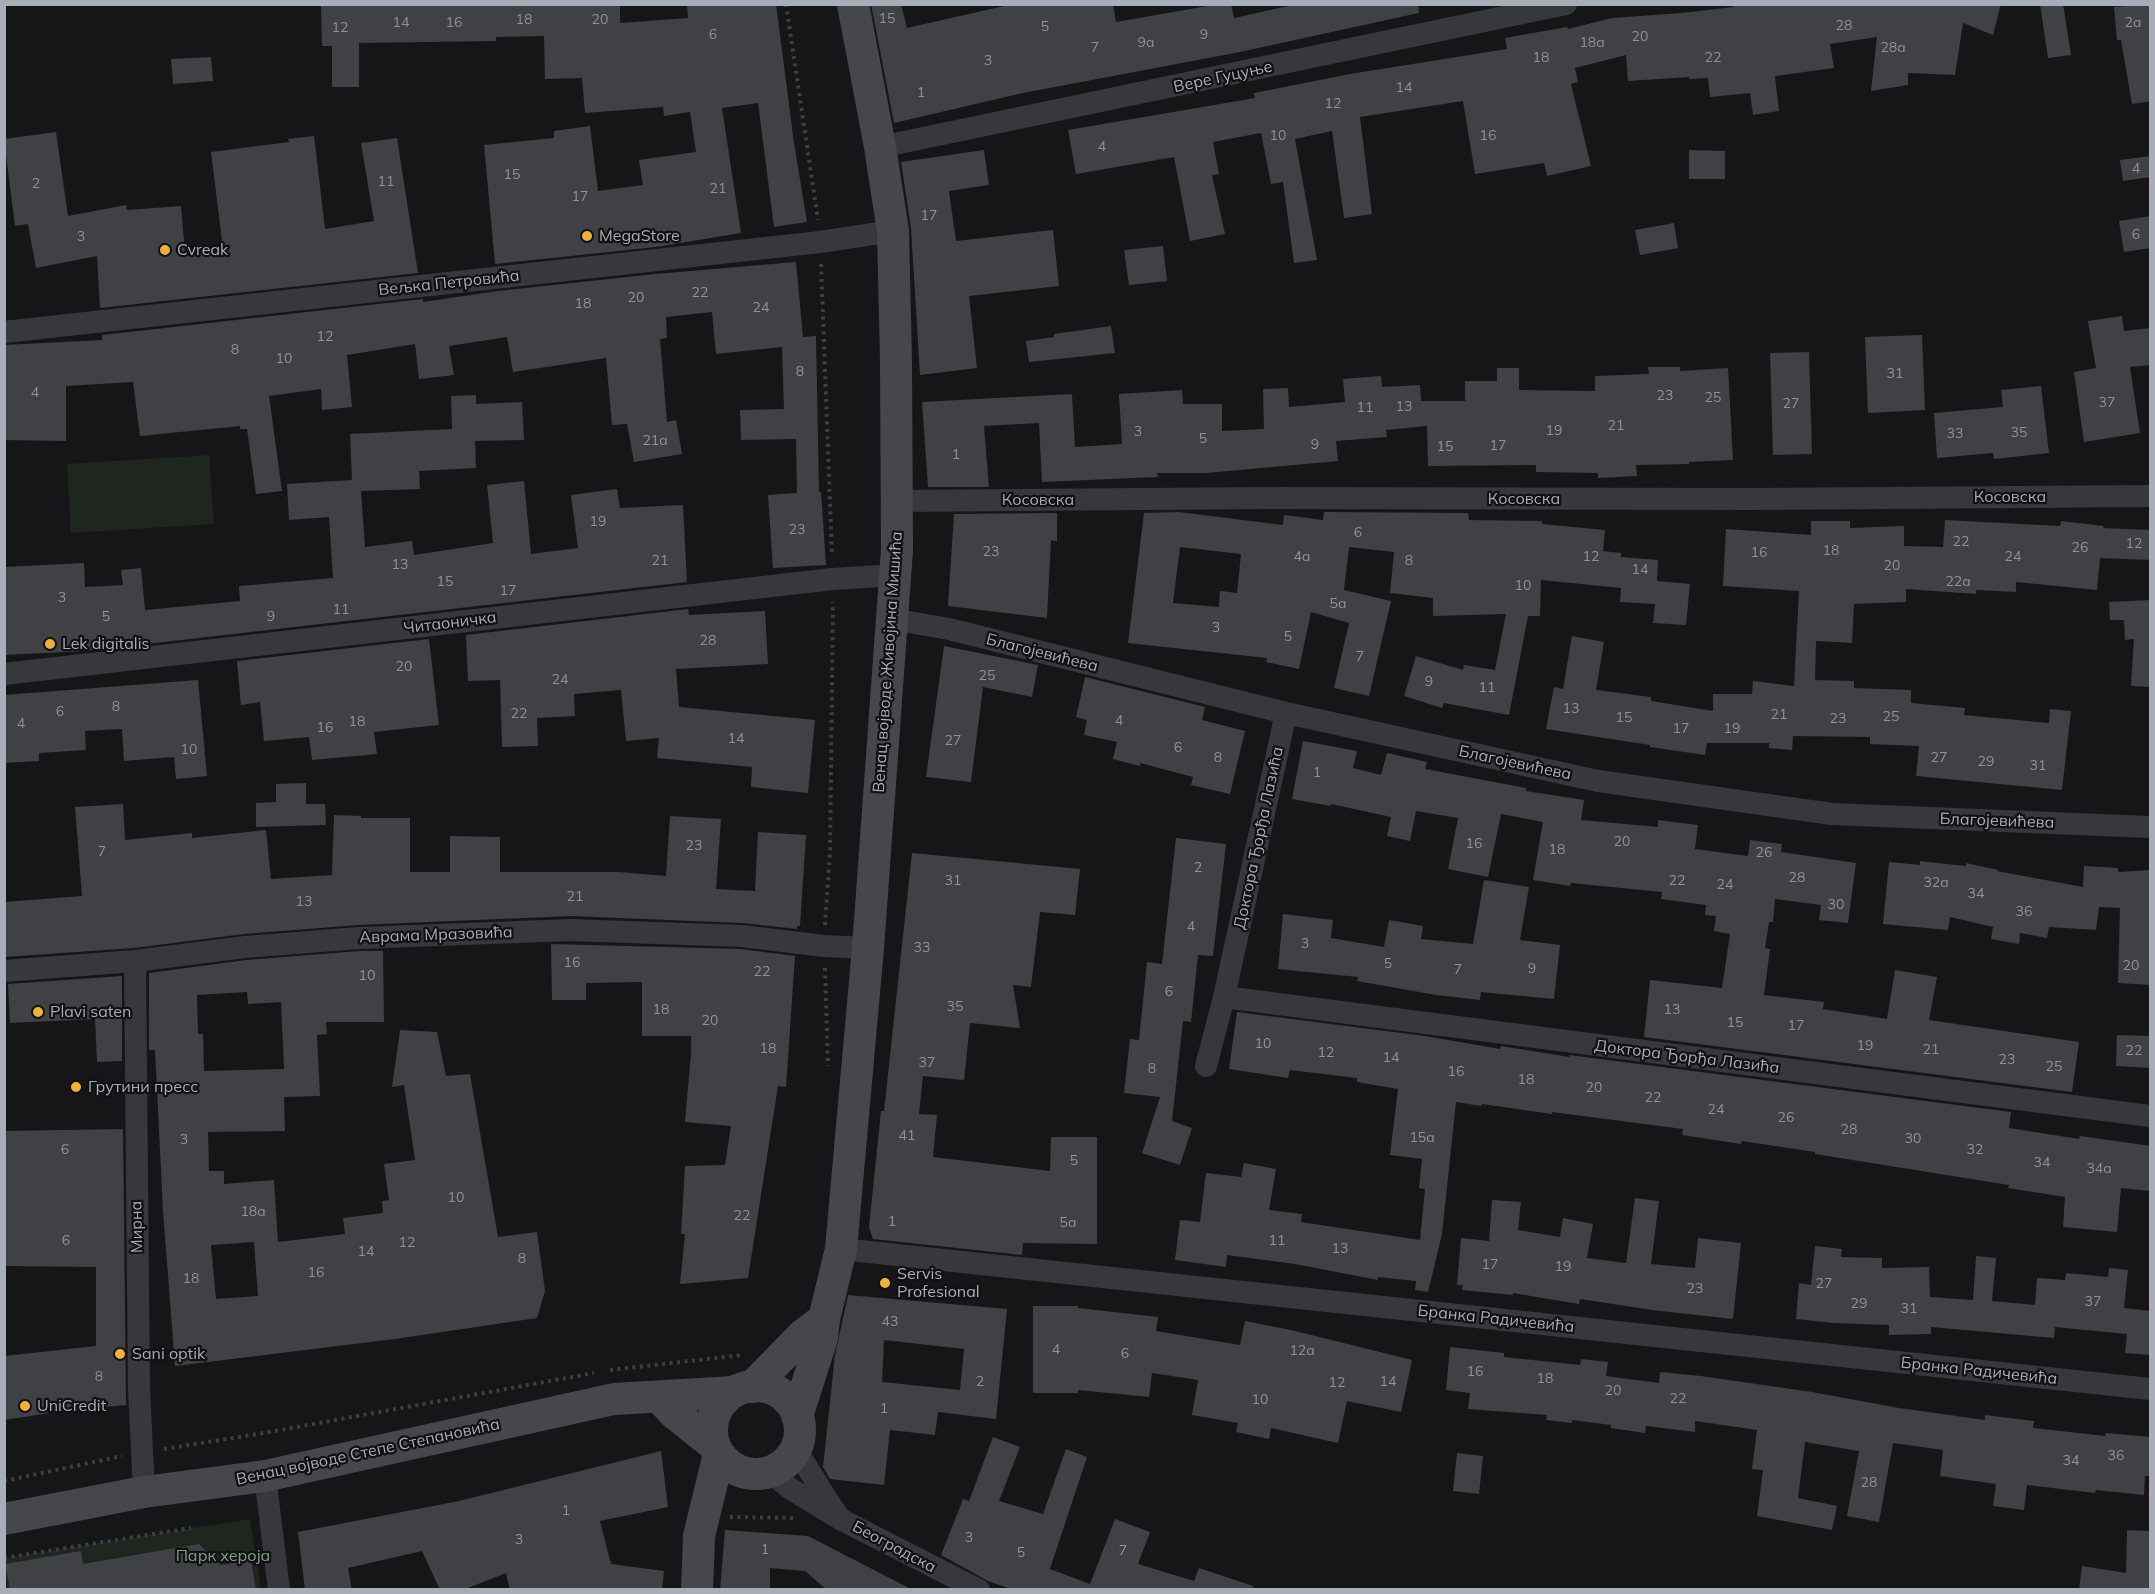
<!DOCTYPE html>
<html>
<head>
<meta charset="utf-8">
<style>
	body { margin:0 }
	#map { position:relative; width:2155px; height:1594px; overflow:hidden; background:#161618; font-family:Mulish,sans-serif }
	canvas { display:block }
	.frame { position:absolute; inset:0; border:6px solid #a8adb8; pointer-events:none }
</style>
</head>
<body>
<div id="map">
<canvas width="2155" height="1594"></canvas>
<div class="frame"></div>
</div>
<script>
const c = document.querySelector('canvas').getContext('2d');
c.lineJoin = 'round';
function paint(path, color) {
  c.fillStyle = color;
  c.fill(path, 'evenodd');
}
function stroke(path, color, width, dash) {
  c.strokeStyle = color;
  c.lineWidth = width;
  c.lineCap = dash ? 'butt' : 'round';
  c.setLineDash(dash || []);
  c.stroke(path);
}
function write(font, color, halo, rows, align = 'center') {
  c.font = font + ' Mulish,sans-serif';
  c.lineWidth = 4.5;
  c.setLineDash([]);
  c.textBaseline = 'middle';
  c.strokeStyle = halo;
  c.fillStyle = color;
  for (const [text, x, y, turn = 0] of rows) {
    c.save();
    c.translate(x, y);
    c.rotate((+turn || 0) * Math.PI / 180);
    c.textAlign = isNaN(turn) ? turn : align;
    if (halo) c.strokeText(text, 0, 0);
    c.fillText(text, 0, 0);
    c.restore();
  }
}
const green = new Path2D(`
	M209,455L214,524L71,533L67,464Z
	M250,1519L261,1589L5,1590V1558Z`);
const building = new Path2D(`
	M321,4H620V23L688,18L687,4H776L794,143L807,222L774,227L758,103L722,108L741,233L656,247L495,264L484,145L554,138V131L590,126L598,191L643,185L639,160L696,152L690,112L664,116L663,107L585,113L582,78L545,79L544,36L496,37V41L359,43V87H332V46H322Z
	M871,4H901L907,28L1013,4H1113L1116,22L1219,4H1231L1234,18L1297,4H1418L1419,13L1240,52L1023,93L894,123Z
	M1733,4H2001L1993,35L1963,23L1955,75L1908,73V85L1871,91L1877,37L1830,44L1834,68L1775,76L1779,111L1753,115L1750,93L1710,97L1708,78L1689,79V77L1628,81L1626,55L1575,68L1578,82L1571,84L1591,166L1547,176L1544,163L1475,174L1463,101L1360,117L1372,214L1344,218L1332,131L1295,139L1317,260L1294,263L1283,182L1271,184L1261,133L1213,142L1219,174L1212,175L1225,234L1190,241L1174,157L1076,174L1068,130L1255,98L1254,93L1350,74L1507,49L1505,38L1567,27L1568,29L1612,18L1682,13L1733,7Z
	M2040,4H2063L2071,55L2048,58Z
	M2151,4V101L2132,104L2121,40H2117L2114,7Z
	M211,57L213,81L173,84L171,59Z
	M56,132L68,216L126,205L127,210L181,206L185,254L223,249L211,152L289,142L288,139L314,136L325,229L374,221L361,143L397,138L418,273L100,308L97,256L36,268L28,224L15,226L4,139Z
	M984,150L989,185L949,191L956,241L1053,230L1059,286L969,296L977,368L920,375L911,228L901,162Z
	M1689,150L1725,151V179H1689Z
	M2151,156V177L2123,181L2120,160Z
	M2151,216V248L2124,252L2119,221Z
	M1674,223L1678,248L1640,255L1635,230Z
	M1163,246L1167,281L1129,285L1124,250Z
	M796,262L803,337L816,336L819,492H821L826,565L773,568L768,495L797,493L796,439L741,440L740,410L784,409L782,347L716,354L712,312L666,317L667,338L660,339L667,422L676,420L682,454L634,462L627,424L612,425L606,358L513,372L507,337L449,346L454,375L419,379L415,344L347,355L352,407L322,410L321,389L269,396L282,491L256,494L247,429H240V426L140,436L133,382L66,386V441L4,440V345L102,340V335L423,299V302L498,291L655,274Z
	M2122,316L2124,331L2151,328V365L2130,367L2140,433L2084,442L2074,372L2096,368L2088,321Z
	M1111,326L1115,353L1029,362L1026,341L1054,337V334Z
	M1922,335L1925,410L1868,413L1865,337Z
	M1809,352L1812,454L1773,455L1770,353Z
	M1648,367H1680V371L1728,368L1733,460L1689,462V464L1636,465L1637,476L1598,478V473L1536,472V465L1428,466L1427,426L1386,430L1387,437L1336,441L1338,461L1206,473H1157L1158,477L1042,482L1039,423L984,426L989,487H928L922,402L1072,394L1075,447L1122,444L1119,394L1182,390L1183,404H1222V431L1264,429L1263,389L1288,388L1289,407L1345,402L1343,379L1381,376L1382,387L1420,385L1421,401H1465V381H1497V368H1519V390L1595,391V376L1649,374Z
	M2041,386L2049,453L1994,459L1993,453L1937,458L1934,413L2003,407L2001,390Z
	M476,395V404L522,402L524,440L475,441L476,468L419,471L420,489L361,491L365,547L412,541L414,555L493,543L487,485L524,481L531,554L578,548L571,495L617,489L620,508L683,505L687,582L85,651L4,655V567L84,563L85,587L123,585L121,570L141,568L145,610L240,601L239,586L333,578L329,517L289,520L287,484L352,480L350,434L452,429L451,396Z
	M1179,512L1283,525L1284,515L1323,520L1324,512L1468,513L1469,520L1542,521V524L1605,530L1603,551L1621,553V557L1658,560L1657,581L1690,584L1686,625L1653,623L1655,604L1620,602L1621,588L1541,580L1540,616H1528L1509,715L1444,703L1442,708L1404,696L1416,656L1463,670L1464,665L1495,670L1506,614L1433,616V598L1390,593L1394,552L1349,547L1344,590L1391,601L1369,696L1334,688L1349,623L1311,612L1299,669L1266,662L1267,658L1128,643L1144,513ZM1180,547L1241,554L1237,593L1220,591L1219,607L1173,603Z
	M1057,513V541L1051,540L1047,618L948,606L954,514Z
	M1945,520L2060,526L2061,521L2104,526L2103,528L2151,530V560L2100,558L2097,590L2016,582V592L1976,590V594L1906,589V602L1854,604L1852,643L1816,641L1815,680L1854,681V688L1911,690V703L1965,708L1964,715L2049,723L2050,709L2071,711L2062,790L1916,776L1919,746L1870,744V737L1793,736L1792,750L1769,748V743H1707L1705,755L1650,747V745L1546,729L1554,687L1563,689L1572,636L1604,642L1596,690L1651,697V701L1713,711V694H1752L1753,681L1794,686L1799,591L1723,586L1726,529L1811,535V521H1850V528L1904,526V546L1943,547Z
	M2151,600V687L2131,686L2134,639L2125,640L2124,620H2110L2109,602Z
	M688,609L689,615L765,611L768,664L676,669L679,707L815,720L808,793L751,787L752,767L657,758L659,738L626,741L621,690L574,694L575,716L537,718L538,746L502,747L500,680L468,681L466,635Z
	M429,639L439,725L374,732L377,754L312,760L309,737L264,741L260,702L241,705L237,661Z
	M944,646L1038,665L1032,697L983,687L971,782L926,777Z
	M1085,677L1205,707L1202,720L1245,731L1230,794L1191,785L1193,777L1140,763V766L1113,759L1117,742L1084,735L1087,720L1076,717Z
	M198,680L207,776L176,779L174,757L124,761L122,729L85,731L86,750L39,753V761L4,763V695Z
	M1303,741L1357,751L1353,768L1381,775L1387,753L1427,762L1425,769L1526,788V791L1584,800L1581,820L1658,827V820L1698,825L1695,849L1748,856L1750,840L1782,844L1781,852L1856,863L1848,923L1819,920L1821,905L1775,899L1773,922H1769L1765,948L1770,949L1764,995L1824,1002L1823,1009L1887,1019L1895,970L1937,977L1929,1020L2079,1042L2072,1092L1644,1037L1650,980L1722,988L1730,934L1714,931L1716,916L1705,915L1706,905L1661,899L1662,892L1571,883L1570,886L1533,880L1543,822L1501,814L1488,877L1448,869L1458,818L1416,811L1410,841L1387,836L1391,817L1331,804V806L1292,799Z
	M306,783V804H325L326,825L256,827V803L276,802V784Z
	M123,804L125,840L192,833V838L266,830L271,879L332,875L334,815L361,816V818H410V872H450V836L500,837V872H619L666,876L670,816L721,819L716,889L755,891L758,832L806,835L800,926H797V929L743,923L570,916L358,925L244,934L134,948L4,957V902L82,896L75,807Z
	M1176,838L1226,844L1213,956L1198,955L1191,1022L1183,1021L1172,1121L1192,1128L1180,1165L1142,1153L1160,1097L1124,1093L1130,1039L1139,1040L1147,962L1162,964Z
	M912,853L1080,869L1075,915L1040,912L1031,987L1013,985L1020,1028L970,1023L964,1080L923,1076L919,1114L937,1115L933,1157L1050,1171L1051,1137H1097V1244L1023,1243L1022,1255L873,1239L869,1227L881,1111H884Z
	M1920,861L1966,866V863L1998,870L1997,871L2083,887L2084,866L2118,868V872L2151,870V985L2118,983L2120,908L2099,907L2096,930L2049,927L2047,938L2020,933L2019,944L1991,939L1993,927L1950,917L1948,930L1883,924L1889,862L1920,865Z
	M1484,880L1529,887L1520,940L1560,945L1554,999L1481,992L1480,1000L1436,995L1357,981L1358,977L1278,969L1283,914L1333,920L1331,938L1384,947L1389,920L1423,926L1421,939L1473,944Z
	M551,944L741,949L795,956L786,1087L778,1086L748,1278L680,1284L685,1234H681L685,1166L725,1165L731,1126L685,1122L691,1053V1036H642V982L586,983V1000H552Z
	M360,951H383L384,1022H326L327,1034L317,1035L320,1096L284,1097L285,1131L208,1132L209,1171H224V1184L274,1180L278,1242L345,1234L343,1218L383,1213L382,1201L389,1200L384,1164L415,1160L404,1085L392,1087L400,1030L437,1032L446,1076L470,1074L498,1237L537,1232L545,1291L537,1318L395,1339L175,1366L163,1211L155,1050H149V973L246,960ZM247,992L248,1004L281,1002L284,1069L204,1071L203,1034H198L197,995ZM254,1242L258,1296L216,1299L211,1245Z
	M122,976V1061L97,1062L95,1019L10,1023L8,984Z
	M1237,1012L1425,1036L1500,1049L1501,1046L1569,1057V1055L2011,1112L2009,1128L2079,1139L2080,1136L2151,1146V1191L2121,1188L2117,1232L2063,1227L2065,1197L2008,1188L2009,1185L1815,1154V1152L1742,1141L1741,1144L1682,1135L1683,1129L1552,1112V1114L1482,1104L1481,1106L1456,1102L1442,1234L1428,1292L1415,1290L1416,1281L1378,1277V1280L1295,1264L1227,1255L1226,1267L1175,1260L1180,1220L1200,1222L1206,1173L1241,1177L1244,1163L1276,1169L1269,1210L1302,1214L1301,1222L1420,1240L1425,1189L1419,1188L1422,1159L1390,1155L1398,1089L1357,1082V1078L1290,1070L1288,1078L1229,1069Z
	M2117,1035L2151,1036V1068L2116,1066Z
	M123,1129L126,1405L70,1410L4,1420V1356L96,1346V1267L5,1266L4,1131Z
	M1635,1198L1659,1201L1651,1264L1695,1268L1698,1238L1741,1243L1733,1319L1652,1310L1580,1299L1579,1304L1513,1293V1295L1462,1290L1463,1285H1457L1461,1238L1489,1241L1492,1200L1521,1202L1518,1230L1560,1237L1563,1218L1593,1224L1587,1258L1626,1263Z
	M1815,1246L1842,1249L1841,1257L1882,1258V1268L1929,1267L1930,1297L1973,1300L1976,1256L1996,1258L1992,1301L2035,1305L2037,1278L2065,1280L2066,1273L2108,1277L2109,1268L2128,1270L2124,1308L2151,1311V1355L2125,1353L2127,1334L2055,1327L2054,1338L1931,1327V1334L1889,1335V1325L1834,1323L1796,1319L1799,1283L1811,1285Z
	M848,1295L1007,1309L996,1419L938,1412L935,1435L890,1430L884,1485L830,1479L823,1467L835,1355ZM884,1340L964,1349L960,1390L882,1382Z
	M1033,1306H1078V1308L1158,1317L1156,1331L1240,1345L1245,1321L1291,1330L1412,1360L1401,1412L1347,1401L1338,1443L1271,1428L1269,1439L1236,1432L1238,1423L1192,1415L1198,1380L1152,1373L1149,1397L1078,1390V1393H1033Z
	M1450,1347L1504,1353V1357L1580,1365L1581,1359L1608,1362L1606,1376L1659,1383L1660,1372L1701,1376L1812,1392L1899,1408L1985,1420V1415L2034,1421L2033,1428L2105,1436L2106,1433L2151,1437V1476H2145L2144,1495L2096,1490L2095,1493L2027,1485L2024,1510L1993,1506L1996,1484L1940,1476L1943,1450L1893,1443L1879,1522L1847,1516L1859,1451L1805,1442L1798,1498L1837,1506L1832,1530L1757,1516L1763,1470L1752,1469L1757,1430L1695,1421V1432L1646,1426L1645,1433L1611,1428V1425L1572,1420V1423L1546,1420L1547,1415L1468,1409L1470,1393L1446,1390Z
	M993,1437L1020,1447L999,1501L1043,1514L1066,1449L1087,1457L1050,1569L1090,1584L1115,1519L1150,1532L1138,1564L1194,1581L1199,1568L1253,1586L1252,1590H1014L988,1581L941,1555L963,1499L969,1501Z
	M661,1451L668,1507L600,1521L611,1564L664,1571L662,1590H510L506,1573L463,1590H440L422,1551L348,1568L352,1590H305L298,1532L459,1501Z
	M1457,1453L1483,1456L1479,1494L1453,1491Z
	M725,1530L808,1536L913,1590H827L805,1571L770,1568V1590H720Z
	M2127,1530L2151,1531V1590H2079L2082,1566L2126,1573Z
	M199,1544L221,1565L251,1560L256,1590H10L5,1564L81,1551L83,1564Z`);
const path = new Path2D(`
	M786,4L818,220
	M821,264L832,556
	M825,925L830,853L833,602
	M825,968L828,1066
	M610,1370L743,1355
	M164,1449L264,1433L594,1373
	M4,1481L122,1456
	M730,1517L795,1518
	M4,1558L191,1528`);
const street = new Path2D(`
	M880,147L1566,4
	M4,332L820,242L893,231
	M897,501L1267,498L1751,499L2150,496
	M892,619L949,629L1286,713L1598,781L1832,814L2150,827
	M4,674L833,579L895,575
	M1286,713L1224,997L2150,1116
	M135,961L139,1388L144,1492
	M4,971L135,961L245,947L359,938L570,930L742,936L824,946L868,948
	M1206,1066L1224,997
	M841,1249L2150,1389
	M795,1450C811,1470 821,1493 837,1514
	M769,1472L791,1489L842,1520L979,1590
	M265,1476L279,1590`);
const secondary = new Path2D(`
	M712 1430a44 44 0 1 1 88 0a44 44 0 1 1-88 0Z
	M752,1387L803,1335L824,1319
	M659,1397L674,1413L714,1445
	M797,1416L822,1338L824,1319L841,1249L868,948L897,550L896,361L893,231L880,147L853,4
	M4,1519L144,1492L265,1476L614,1399L734,1392
	M697,1590L699,1536L719,1454`);
const markers = [
	[587,236,6,"#f2b134"],
	[165,250,6,"#f2b134"],
	[50,644,6,"#f2b134"],
	[38,1012,6,"#f2b134"],
	[76,1087,6,"#f2b134"],
	[885,1283,6,"#f2b134"],
	[120,1354,6,"#f2b134"],
	[25,1406,6,"#f2b134"]
];
const numberNames = [
	["15",887,19],
	["18",524,20],
	["20",600,20],
	["14",401,23],
	["16",454,23],
	["2a",2133,23],
	["28",1844,26],
	["5",1045,27],
	["12",340,28],
	["6",713,35],
	["9",1204,35],
	["20",1640,37],
	["9a",1146,43],
	["18a",1592,43],
	["7",1095,48],
	["28a",1893,48],
	["18",1541,58],
	["22",1713,58],
	["3",988,61],
	["14",1404,88],
	["1",921,93],
	["12",1333,104],
	["10",1278,136],
	["16",1488,136],
	["4",1102,147],
	["4",2136,169],
	["15",512,175],
	["11",386,182],
	["2",36,184],
	["21",718,189],
	["17",580,197],
	["17",929,216],
	["6",2136,235],
	["3",81,237],
	["22",700,293],
	["20",636,298],
	["18",583,304],
	["24",761,308],
	["12",325,337],
	["8",235,350],
	["10",284,359],
	["8",800,372],
	["31",1895,374],
	["4",35,393],
	["23",1665,396],
	["25",1713,398],
	["37",2107,403],
	["27",1791,404],
	["13",1404,407],
	["11",1365,408],
	["21",1616,426],
	["19",1554,431],
	["3",1138,432],
	["35",2019,433],
	["33",1955,434],
	["5",1203,439],
	["21a",655,441],
	["9",1315,445],
	["17",1498,446],
	["15",1445,447],
	["1",956,455],
	["19",598,522],
	["23",797,530],
	["6",1358,533],
	["22",1961,542],
	["12",2134,544],
	["26",2080,548],
	["18",1831,551],
	["23",991,552],
	["16",1759,553],
	["4a",1302,557],
	["12",1591,557],
	["24",2013,557],
	["21",660,561],
	["8",1409,561],
	["13",400,565],
	["20",1892,566],
	["14",1640,570],
	["15",445,582],
	["22a",1958,582],
	["10",1523,586],
	["17",508,591],
	["3",62,598],
	["5a",1338,604],
	["11",341,610],
	["5",106,617],
	["9",271,617],
	["3",1216,628],
	["5",1288,637],
	["28",708,641],
	["7",1360,657],
	["20",404,667],
	["25",987,676],
	["24",560,680],
	["9",1429,682],
	["11",1487,688],
	["8",116,707],
	["13",1571,709],
	["6",60,712],
	["22",519,714],
	["21",1779,715],
	["25",1891,717],
	["15",1624,718],
	["23",1838,719],
	["4",1119,721],
	["18",357,722],
	["4",21,724],
	["16",325,728],
	["17",1681,729],
	["19",1732,729],
	["14",736,739],
	["27",953,741],
	["6",1178,748],
	["10",189,750],
	["8",1218,758],
	["27",1939,758],
	["29",1986,762],
	["31",2038,766],
	["1",1317,773],
	["20",1622,842],
	["16",1474,844],
	["23",694,846],
	["18",1557,850],
	["7",102,852],
	["26",1764,853],
	["2",1198,868],
	["28",1797,878],
	["31",953,881],
	["22",1677,881],
	["32a",1936,883],
	["24",1725,885],
	["34",1976,894],
	["21",575,897],
	["13",304,902],
	["30",1836,905],
	["36",2024,912],
	["4",1191,927],
	["3",1305,944],
	["33",922,948],
	["16",572,963],
	["5",1388,964],
	["20",2131,966],
	["9",1532,969],
	["7",1458,970],
	["22",762,972],
	["10",367,976],
	["6",1169,992],
	["35",955,1007],
	["18",661,1010],
	["13",1672,1010],
	["20",710,1021],
	["15",1735,1023],
	["17",1796,1026],
	["10",1263,1044],
	["19",1865,1046],
	["18",768,1049],
	["21",1931,1050],
	["22",2134,1051],
	["12",1326,1053],
	["14",1391,1058],
	["23",2007,1060],
	["37",927,1063],
	["25",2054,1067],
	["8",1152,1069],
	["16",1456,1072],
	["18",1526,1080],
	["20",1594,1088],
	["22",1653,1098],
	["24",1716,1110],
	["26",1786,1118],
	["28",1849,1130],
	["41",907,1136],
	["15a",1422,1138],
	["30",1913,1139],
	["3",184,1140],
	["6",65,1150],
	["32",1975,1150],
	["5",1074,1161],
	["34",2042,1163],
	["34a",2099,1169],
	["10",456,1198],
	["18a",253,1212],
	["22",742,1216],
	["1",892,1222],
	["5a",1068,1223],
	["6",66,1241],
	["11",1277,1241],
	["12",407,1243],
	["13",1340,1249],
	["14",366,1252],
	["8",522,1259],
	["17",1490,1265],
	["19",1563,1267],
	["16",316,1273],
	["18",191,1279],
	["27",1824,1284],
	["23",1695,1289],
	["37",2093,1302],
	["29",1859,1304],
	["31",1909,1309],
	["43",890,1322],
	["4",1056,1350],
	["12a",1302,1351],
	["6",1125,1354],
	["16",1475,1372],
	["8",99,1377],
	["18",1545,1379],
	["2",980,1382],
	["14",1388,1382],
	["12",1337,1383],
	["20",1613,1391],
	["22",1678,1399],
	["10",1260,1400],
	["1",884,1409],
	["36",2116,1456],
	["34",2071,1461],
	["28",1869,1483],
	["1",566,1511],
	["3",969,1538],
	["3",519,1540],
	["1",765,1550],
	["7",1123,1551],
	["5",1021,1553]
];
const streetNames = [
	["Вере Гуцуње",1223,77,-12],
	["Вељка Петровића",449,283,-6],
	["Косовска",2010,497],
	["Косовска",1524,499],
	["Косовска",1038,500],
	["Читаоничка",450,623,-7],
	["Благојевићева",1042,653,14],
	["Венац војводе Живојина Мишића",888,662,-86],
	["Благојевићева",1515,763,12],
	["Благојевићева",1997,821,2],
	["Доктора Ђорђа Лазића",1259,838,-78],
	["Аврама Мразовића",436,935,-2],
	["Доктора Ђорђа Лазића",1687,1057,7],
	["Мирна",137,1227,-91],
	["Бранка Радичевића",1496,1319,6],
	["Бранка Радичевића",1979,1371,6],
	["Венац војводе Степе Степановића",368,1452,-12],
	["Београдска",894,1547,28]
];
const poiNames = [
	["MegaStore",599,236],
	["Cvreak",177,250],
	["Lek digitalis",62,644],
	["Plavi saten",50,1012],
	["Грутини пресс",88,1087],
	["Servis",897,1274],
	["Profesional",897,1292],
	["Sani optik",132,1354],
	["UniCredit",37,1406]
];
const parkNames = [
	["Парк хероја",223,1556]
];
paint(green, '#1e261f');
paint(building, '#404145');
stroke(path, '#3d3f44', 4, [3, 4.5]);
stroke(street, '#37383d', 22);
stroke(secondary, '#45474d', 32);
for (const [x, y, r, color] of markers) {
  const dot = new Path2D();
  dot.arc(x, y, r, 0, 2 * Math.PI);
  c.fillStyle = color;
  c.fill(dot);
  stroke(dot, '#111113', 2);
}
write('14px', '#8e929b', null, numberNames);
write('16px', '#a8adb8', '#111113', streetNames);
write('16px', '#a8adb8', '#111113', poiNames, 'left');
write('16px', '#7fa381', '#111113', parkNames);
</script>
</body>
</html>
